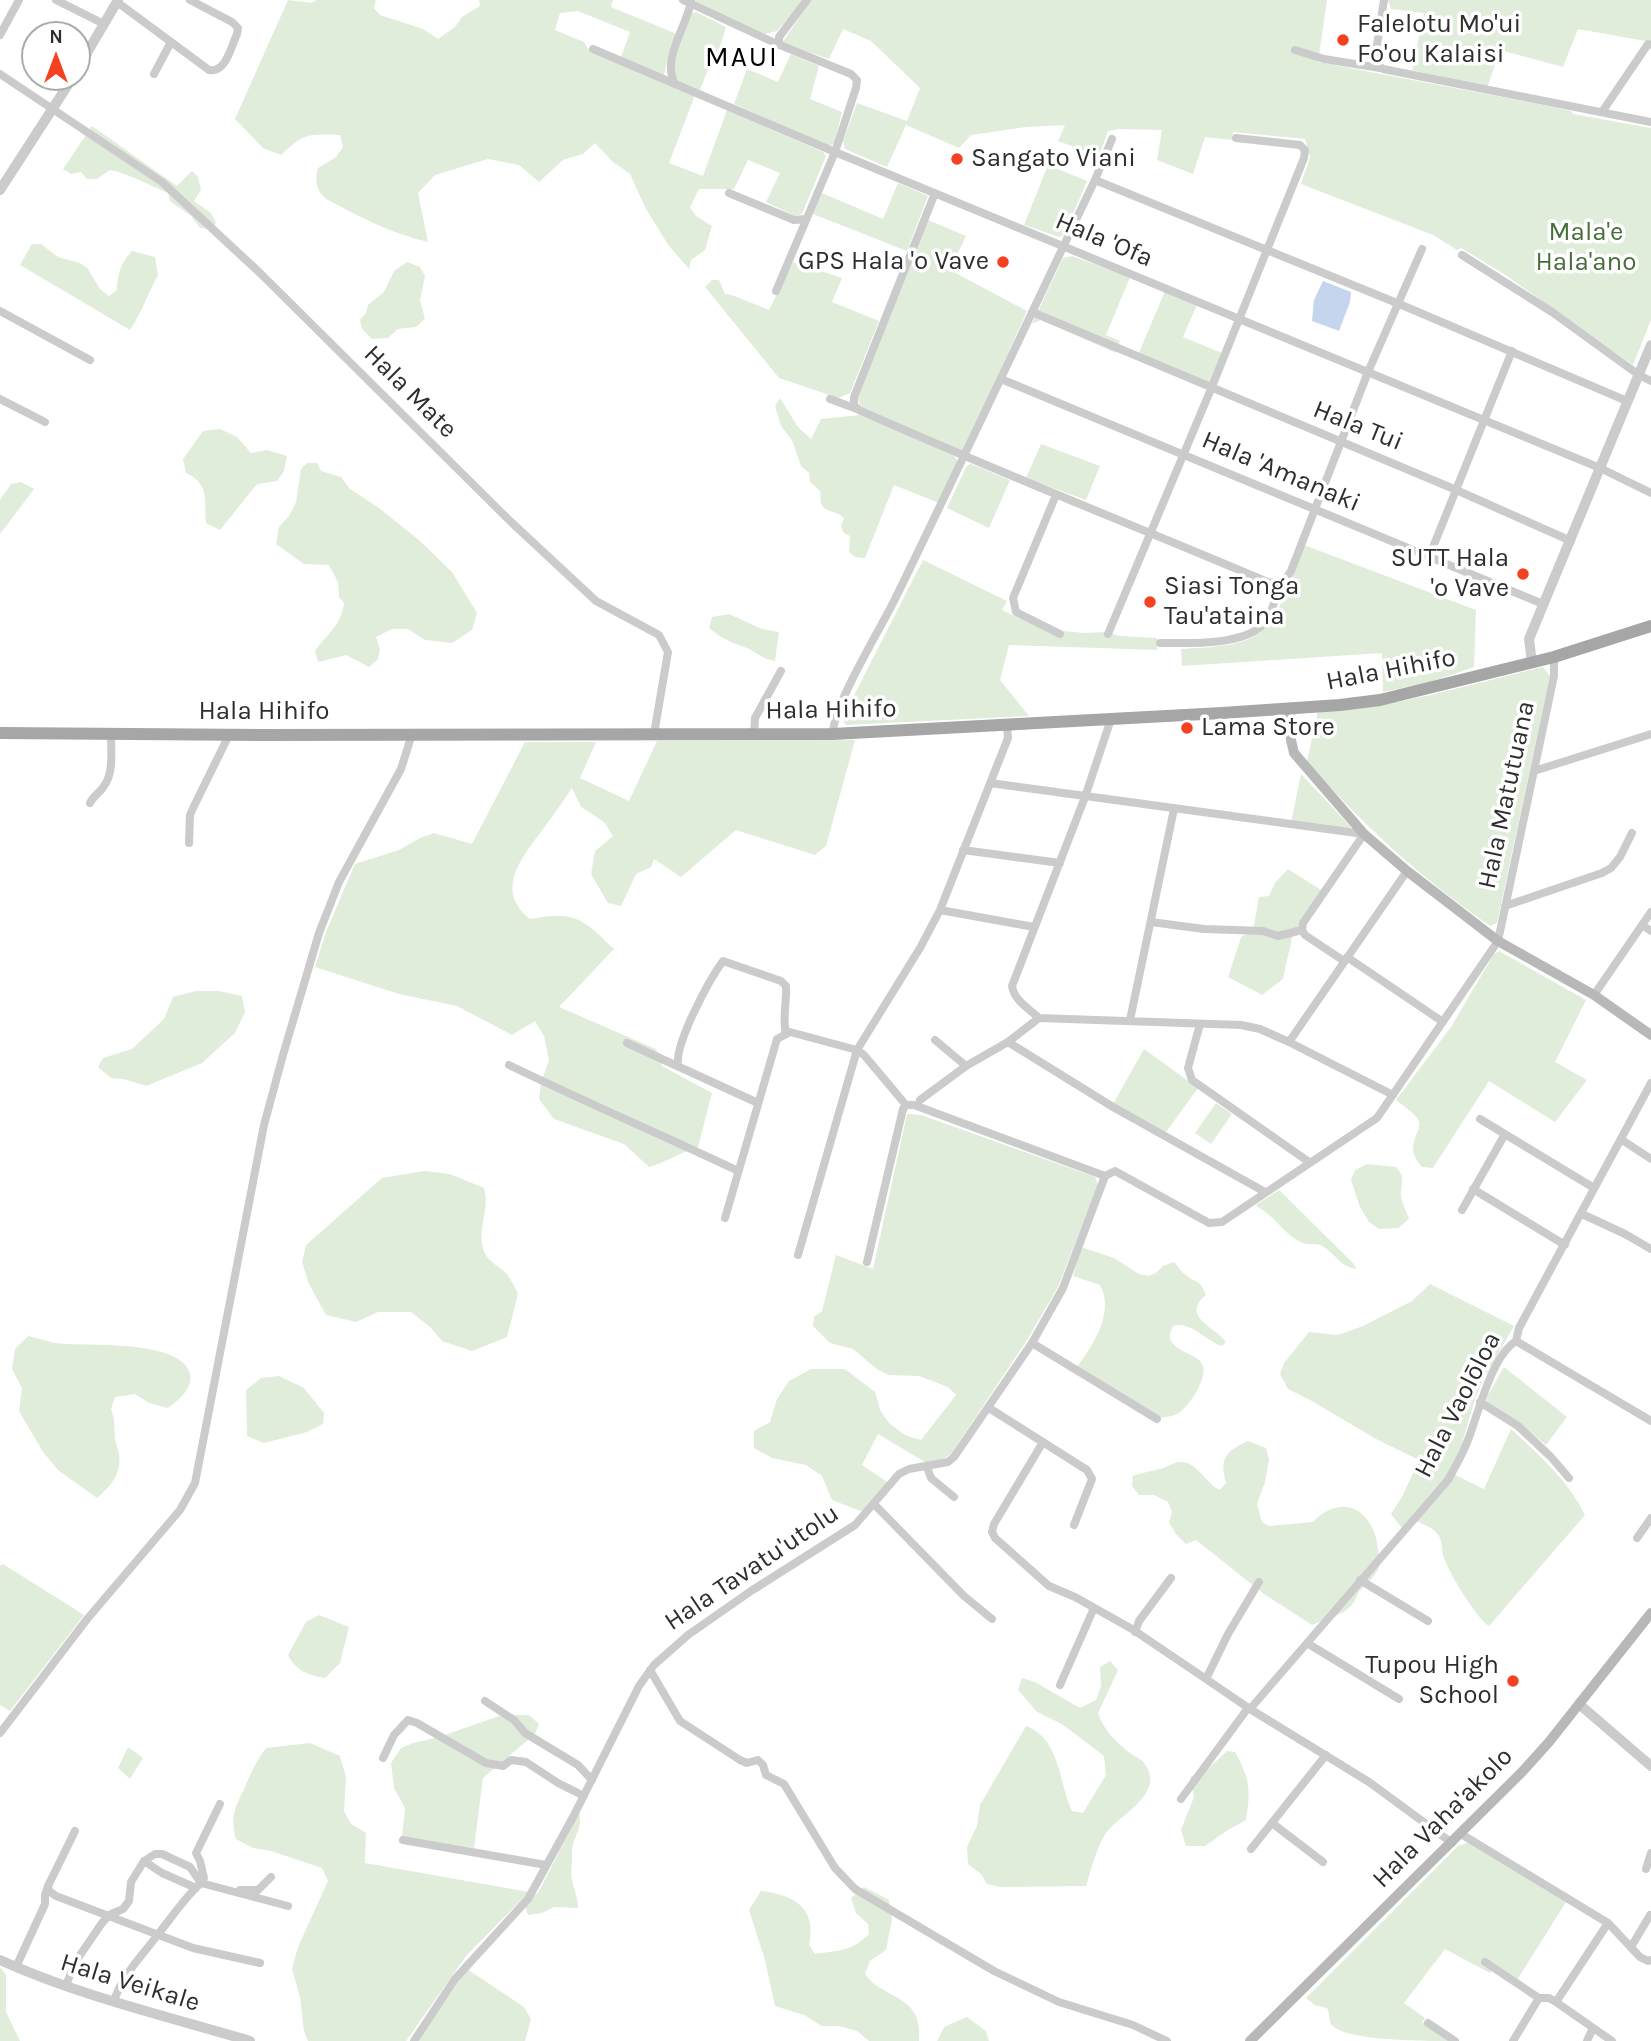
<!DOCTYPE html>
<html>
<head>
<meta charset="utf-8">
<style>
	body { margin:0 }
	#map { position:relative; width:1651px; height:2041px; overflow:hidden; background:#fff; font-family:Karla,sans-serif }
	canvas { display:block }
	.north { position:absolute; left:21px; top:21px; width:70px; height:70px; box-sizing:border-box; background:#fff; border:2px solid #ababab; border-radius:50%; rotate:0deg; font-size:19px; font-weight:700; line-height:28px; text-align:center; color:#2e2e2e }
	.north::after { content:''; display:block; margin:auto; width:24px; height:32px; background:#f44122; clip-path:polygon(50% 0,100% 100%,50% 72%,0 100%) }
</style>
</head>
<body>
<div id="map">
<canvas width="1651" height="2041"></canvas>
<div class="north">N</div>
</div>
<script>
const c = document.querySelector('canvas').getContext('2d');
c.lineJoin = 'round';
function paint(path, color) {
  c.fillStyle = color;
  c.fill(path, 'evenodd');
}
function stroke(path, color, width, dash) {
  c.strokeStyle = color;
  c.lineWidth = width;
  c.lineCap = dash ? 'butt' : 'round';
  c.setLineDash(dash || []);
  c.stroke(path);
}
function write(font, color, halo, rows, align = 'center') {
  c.font = font + ' Karla,sans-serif';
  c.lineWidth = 7;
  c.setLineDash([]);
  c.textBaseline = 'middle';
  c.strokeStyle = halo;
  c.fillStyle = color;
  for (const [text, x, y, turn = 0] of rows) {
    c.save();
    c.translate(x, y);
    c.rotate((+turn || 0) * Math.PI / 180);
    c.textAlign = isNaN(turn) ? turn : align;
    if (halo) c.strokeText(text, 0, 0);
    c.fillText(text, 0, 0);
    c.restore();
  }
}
const green = new Path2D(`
	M288,0L312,3L316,0H376L374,8L380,15L423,29L438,39L455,27L462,17L480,6L479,0H613L611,7L677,34L671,45L664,75L621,57L630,32L578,11L560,13L555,30L584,42L590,52L695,95L669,163L703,176L727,110L823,152L826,156L802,214L795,216L766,202L780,173L748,160L734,189H699L690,207L696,216L712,226L705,250L691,260L689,269L669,246L646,209L630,174L613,162L595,143L583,154L563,160L539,182L519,165L488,159L435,175L418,193L428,242C399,235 371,223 345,209C339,205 330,202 325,198C315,189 315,179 318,168L336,157L343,147L340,135C309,134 305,132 281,155L263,148L235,119Z
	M695,0H804L777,31L765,34L697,4Z
	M811,0H1327L1318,62L1549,106L1571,111L1573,114L1651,128V320L1633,365L1504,274L1461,248L1457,250L1433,235L1301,184L1310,157L1305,139L1233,132L1232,140L1205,137L1193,174L1157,160L1162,130L1119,129L1108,131L1099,156L1058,141L1065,125L1026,127L971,135L959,148L906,125L887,167L845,149L843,141L857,103L907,121L920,88L871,41L843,29L829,59L782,43Z
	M1388,0H1651V42L1578,29L1563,67L1500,50L1487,88L1412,70L1424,13L1391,9Z
	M696,12L726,27L717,58L713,57L700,90L677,81C668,62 684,32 691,13Z
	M791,54L819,66L810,99L842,112L834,144L828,146L734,104L747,69L778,82Z
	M92,126L177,186L192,171L198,177L201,190L194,201L211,213L216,223L211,229L200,228L191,216L170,201L168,193C152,186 126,173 110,170L97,179H87L81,172L71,174L63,169Z
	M1048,165L1087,181L1064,235L1059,237L1024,225Z
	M898,183L928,196L907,251L813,214L822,193L883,219Z
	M928,220L966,236L950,270L1027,311L964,451L956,450L861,406L857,398Z
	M32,244H41L58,257L80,263L88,269L100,289L109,296L117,290C118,273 120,264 132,251L155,257L158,275C148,293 142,312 130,330L20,265Z
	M1072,256L1130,277L1106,335L1120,341L1116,353L1041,320L1032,324L1063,258Z
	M407,262L420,267L425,276L420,300L425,319L416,327L398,329L388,338L372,339L362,329L360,320L366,313L368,305L384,292L394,271Z
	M793,262L842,278L832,302L879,321L850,393L838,398L779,378L705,287L712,280H719L725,294L732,295L769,310Z
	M1165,291L1197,305L1183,337L1222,353L1210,382L1206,383L1138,355Z
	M780,398L798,427L811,439L821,419L860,415L954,456L958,461L939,503L894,485L865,558L855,557L849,552L850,536L844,533L841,526L844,518C838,511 823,512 821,503C820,499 821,495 820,491L810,482L809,473L801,466L792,440L781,426L775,406Z
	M220,429L237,437L251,453L267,450L287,456L284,471L277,481L257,484L220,530L206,523C204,500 210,484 186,473L183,459L203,431Z
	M1041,444L1100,466L1086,500L1026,478Z
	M307,463H317L321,471L341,477L350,489L379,508L419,540L452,572L477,613L472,630L452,643L425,640L408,629H392L376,637L380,649L378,659L369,667L346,655L318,662L315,651C327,634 341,626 344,603L339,597L338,582L329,565L304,564L276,544L279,527L289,516L296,502L301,469Z
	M971,464L1010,480L989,528L947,508L966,467Z
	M21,482L34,489L0,534V500L11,484Z
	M1304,545L1476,610L1474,667L1431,682L1383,692L1382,653L1182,666L1181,649C1209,647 1249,648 1269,625C1279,614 1297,562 1304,545Z
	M923,560L1007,601L1002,610L1059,637L1063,631L1085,633L1105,632L1121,636L1157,638V650L1009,645L1000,680L1029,716L846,725L842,719Z
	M729,614L762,629L779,632L775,661C763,659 759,654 749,649C732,642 725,641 709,628L712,617Z
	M1543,667L1550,676L1497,923L1490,926C1422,879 1361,824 1307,761L1318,711C1394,709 1470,684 1543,667Z
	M855,740L826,846L815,855L736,830L681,877L654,859L651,867L636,874L621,906L608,903L591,874L595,851L613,836L604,822L581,807L572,788C563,801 555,813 546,825C525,854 492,889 530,919C575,910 583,919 614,949L559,1007L656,1049L662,1066L712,1093L698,1147C681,1152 667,1162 649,1167L624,1144L554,1119L539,1099L541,1083L549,1060L544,1036L535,1021L512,1035L457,1006L399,994L315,967L326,932L355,864L399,850L420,838L434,833L472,844L525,742H596L580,778L629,801L657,741Z
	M1301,774L1351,827L1348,831L1291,823Z
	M1288,869L1321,890L1310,911L1293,933L1283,979L1262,995L1228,977L1241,937L1253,931L1259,897L1269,896L1275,883Z
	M1499,951L1586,1000L1555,1062L1587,1080L1555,1122L1489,1081L1433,1168L1422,1167C1401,1144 1425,1132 1418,1119C1413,1112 1402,1105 1396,1100L1451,1027L1494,954Z
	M196,991H219L242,996L245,1012L235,1033L202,1063L146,1086L124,1079L111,1078L98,1067L103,1058L132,1049L164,1019L173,997Z
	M1144,1049L1198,1088L1166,1132L1113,1104Z
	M1216,1103L1232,1114L1211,1144L1195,1133Z
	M907,1114L921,1115L1095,1177L1098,1185L1058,1287L1027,1340L951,1454L938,1462H925L878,1434L862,1465L887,1482L863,1512L832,1500L822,1476L806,1465L772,1458L754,1448V1431L770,1422L777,1399L789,1381L811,1369H845L875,1392L881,1412L890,1424L905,1435L921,1440L956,1395L948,1387L919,1376L889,1375L878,1370L853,1349L830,1343L813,1326L814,1317L822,1311L836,1255L873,1269Z
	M1367,1164L1396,1167C1406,1178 1401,1183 1401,1195C1401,1202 1407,1212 1409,1219L1398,1228L1379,1229L1369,1222L1360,1207L1351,1180L1355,1170Z
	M424,1171L450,1174L484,1188C491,1210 474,1235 486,1255C490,1263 501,1267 507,1274C511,1280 515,1287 518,1294L507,1337L472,1351L442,1341L430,1327L411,1312H378L356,1322L326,1315L309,1284L302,1262L306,1245L382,1178Z
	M1279,1190L1354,1264L1356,1269C1341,1267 1335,1254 1324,1247C1317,1242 1311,1246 1303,1243C1289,1238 1280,1224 1269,1215C1265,1211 1260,1209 1256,1205Z
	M1081,1247L1114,1258L1139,1274L1149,1276L1156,1273L1163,1266L1174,1262C1178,1266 1181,1272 1186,1275C1196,1284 1199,1278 1206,1295C1180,1317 1215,1326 1226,1342L1222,1346C1206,1341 1190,1320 1173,1326C1171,1331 1168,1336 1171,1341C1178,1353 1196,1353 1202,1364C1209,1376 1190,1405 1180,1412C1176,1416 1165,1417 1159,1418L1077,1367C1093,1345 1115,1312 1100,1285L1073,1276Z
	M1430,1284L1514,1326L1484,1378L1475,1399L1463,1440L1468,1448L1455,1475L1484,1489L1511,1429C1539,1455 1568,1480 1585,1515L1489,1626C1477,1619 1449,1573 1444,1558C1441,1551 1443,1542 1439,1536C1434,1528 1425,1525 1416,1521L1402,1528L1391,1514L1403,1495L1419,1460L1376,1439L1312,1401L1288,1389L1280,1374L1284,1363L1309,1332L1338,1335L1363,1326L1412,1301Z
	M28,1336C37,1338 46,1341 54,1343C84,1347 181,1338 190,1374C193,1388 178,1401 168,1408L149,1403L135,1394L115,1397L111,1409C115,1419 114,1426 115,1437C115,1443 118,1448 119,1454C122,1473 111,1486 97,1498L58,1470L43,1452L19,1411L22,1388L12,1369L15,1349Z
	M1504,1367L1567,1417L1546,1445L1522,1425L1487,1402V1397Z
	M279,1376L304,1388L324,1413L323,1424L307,1432L264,1443L247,1436L246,1390L261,1378Z
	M1248,1441L1266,1448L1269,1460L1265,1482L1257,1504L1262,1522L1269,1526L1313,1522C1343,1491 1375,1511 1378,1550C1379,1555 1380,1561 1379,1566C1376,1577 1366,1583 1359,1592C1356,1596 1355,1602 1351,1606C1342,1616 1324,1619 1312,1625L1264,1594L1196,1540L1186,1544L1176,1534L1169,1522L1172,1512L1168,1502L1154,1495H1139L1132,1486L1133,1476C1143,1472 1149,1472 1159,1469C1167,1468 1173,1462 1180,1462C1197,1461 1206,1484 1220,1490L1226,1483C1219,1458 1226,1451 1248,1441Z
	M3,1564L84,1615L10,1711L0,1705V1566Z
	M319,1615L349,1627L340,1663L325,1678C308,1675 296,1671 288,1655L306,1622Z
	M1110,1661L1118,1670L1098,1713C1104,1731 1116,1742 1131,1754C1135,1756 1142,1760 1144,1763C1168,1794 1117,1815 1104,1836C1096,1850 1091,1870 1086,1886L1000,1887L987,1884L981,1874L968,1864L967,1847L977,1826L980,1805L1026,1726C1060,1738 1059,1783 1072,1811L1083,1813L1106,1775L1104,1756L1062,1724L1037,1712L1018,1690L1022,1678L1035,1682L1080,1708L1096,1700L1101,1686L1100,1667Z
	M502,1715H529L539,1724L535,1734L483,1778L474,1848L402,1836L405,1808L394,1788L391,1763L401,1748L413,1743L439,1737Z
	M310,1743L340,1756L346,1777L344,1811L351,1824L366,1833L365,1863L529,1892L466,1956L406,2041H308L304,2031L300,1997L292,1969L298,1947L328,1881L322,1868L271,1851L253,1848L236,1839C230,1815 235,1808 245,1787C251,1773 256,1761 266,1748Z
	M128,1747L143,1758L130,1779L118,1768Z
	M1227,1751L1235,1752C1250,1779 1251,1791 1246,1820L1228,1830L1205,1846H1186L1181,1830L1194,1797L1190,1777L1208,1769Z
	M579,1813C584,1827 572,1838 572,1852C573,1861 570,1872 572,1880C574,1890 578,1898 578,1908L554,1907L542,1913L528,1915L525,1906L539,1891Z
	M1468,1843L1566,1902L1517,1980L1493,1967L1490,1973L1445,1949L1404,2003L1425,2018L1422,2022L1448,2041C1425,2041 1342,2041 1331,2024C1329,2019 1330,2014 1327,2008L1315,2005L1306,1998L1458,1846Z
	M864,1887L889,1900L892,1920L886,1950L870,1961L865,1974C883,2000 924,1994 919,2041H869L857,2031L839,2026H822L804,2015L775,2006L765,1960L749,1910L761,1891C795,1895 817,1908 809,1945L815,1954C839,1950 851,1952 869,1934L868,1924L856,1913L851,1898Z
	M0,1967L6,1975V2012L20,2041H0Z
	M467,1969L524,2007L531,2019L525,2041H418Z
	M967,2017L986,2031L989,2041H937L944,2027Z`);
const water = new Path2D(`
	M1323,281L1351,292L1350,302L1339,331L1312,321L1314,300Z`);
const minor = new Path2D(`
	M56,0L104,24
	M683,0L775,43L851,74L857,80L856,88L835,152L776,291
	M1384,0L1375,58L1377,64L1383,69L1651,122
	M117,2L209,70C226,73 231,47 237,34L238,28L232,22L190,0
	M0,35L19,0
	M779,45V37L807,0
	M593,49L835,152L1600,468L1651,493
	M1295,50L1324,59L1380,68
	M0,74L162,182L260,273L510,521L596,601L659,635L668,652L654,734
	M154,74L171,42
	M675,84C661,58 687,27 691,1
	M1602,112L1648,44L1651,45
	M1112,139L1095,180L1397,303L1627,401
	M729,193L794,220L806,219
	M935,193L854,397V405L859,410C995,471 1133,525 1270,583L1284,581L1291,571L1368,372L1422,249
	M1462,255L1552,312L1639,375L1651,381
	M0,311L90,360
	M1032,312L1454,489L1571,541
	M1001,379L1543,604
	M0,399L45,422
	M830,399L857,409
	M1056,495L1013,598L1016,612L1060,634
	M1429,557L1512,351
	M1108,634L1211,389L1304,158L1305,150L1300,145L1236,138
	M1160,643C1189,643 1240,646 1263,625C1270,619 1271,609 1275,601C1278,593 1284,589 1284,581
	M754,734L755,718L781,671
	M833,734C832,707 881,628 895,599C963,460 1028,320 1095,180
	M1534,771L1651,734
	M990,783L1364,834L1303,923L1302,930L1305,935L1344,961
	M90,803C93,796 100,793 104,786C114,773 111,750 111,735
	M189,843L190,815L194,806L229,735
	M963,850L1060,863
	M1505,906L1602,873L1611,868L1620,857L1632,833
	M940,910L1034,927
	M1151,922L1204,929L1263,931L1278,936L1302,930
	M1642,925L1651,931
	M1347,957L1443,1022
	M1594,995L1651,912
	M1039,1018C1028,1008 1014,1000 1012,986L1085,797L1111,719
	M1130,1020L1174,809
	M1200,1024L1188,1068L1192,1080L1309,1162
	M935,1040L966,1066
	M1008,1042L1113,1107L1265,1192
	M1289,1042L1393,1095
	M627,1043L758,1103
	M509,1065C585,1102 662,1135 738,1171
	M678,1065C675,1043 709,980 723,961L781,981L786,986C787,1002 782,1017 786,1034
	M920,1100L966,1066L1008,1042L1039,1018L1241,1025L1260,1029L1289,1042L1407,871
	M1480,1119L1594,1188
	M1622,1140L1651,1159
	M1473,1189L1565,1245
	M1462,1210L1505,1134
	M1582,1214L1625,1234L1651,1249
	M725,1218L777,1039L790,1032L857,1050L920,948L940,910L1008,738L1007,725
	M798,1255L857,1050L864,1055L906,1105
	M867,1262L903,1109L906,1105H914L1105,1176
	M1516,1341L1651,1421
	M1032,1343L1157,1419
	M1480,1402L1518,1426L1551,1457L1569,1478
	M989,1408L1087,1470L1092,1479L1074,1525
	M1043,1442L994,1524L992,1532L995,1538L1049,1586L1075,1597L1132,1629L1206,1679
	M927,1467L931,1478L954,1497
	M874,1504L964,1596L992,1619
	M1637,1538L1651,1518
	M1360,1580L1428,1621
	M1259,1582L1228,1634L1206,1679L1250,1709L1369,1782L1452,1843
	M1135,1632L1139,1621L1171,1578
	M1307,1643L1399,1699
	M650,1670L680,1721L740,1760L747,1763L758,1760L763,1765L766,1775L784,1784L835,1868L855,1889L994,1971L1059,2002L1133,2025L1167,2041
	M1060,1685L1094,1608
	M485,1701L514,1720L525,1733L578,1765L592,1780
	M1250,1709L1448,1480C1455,1467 1463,1454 1468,1440C1479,1412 1491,1357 1516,1341L1519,1328L1651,1083
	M0,1733L88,1618L180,1510L195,1483L264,1125L283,1055L319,933L339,882L401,769L412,734
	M383,1758L394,1735L408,1720L417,1723L486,1763L503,1766L511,1760L526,1762L558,1783L584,1796
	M1181,1799L1248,1708
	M1272,1823L1323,1862
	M1461,1834L1608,1923L1640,1957L1648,1961L1651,1960
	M403,1840L546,1865
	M1251,1849L1326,1755
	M144,1861L162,1873L196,1888
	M1646,1869L1651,1853
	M48,1886L49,1891L56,1896L193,1948L260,1963
	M240,1890H258L271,1877
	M1631,1947L1650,1915
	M1485,1962L1539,1998H1549L1556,2002L1612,2041
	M16,1967L45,1904V1895L48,1886L75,1831
	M66,1985L76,1961L102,1923L109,1915L123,1909L129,1901L131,1882L144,1861L155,1854H162L190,1867L201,1883L204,1878L200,1861L196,1853L220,1804
	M114,2001C122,1975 143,1955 159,1933C172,1917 185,1897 201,1883L288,1906
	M1556,2002L1608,1923
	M1428,2023L1455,2041
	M414,2041L455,1979L528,1899L573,1817L639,1686L654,1665L688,1635L751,1591L855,1525L899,1474L909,1469L948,1462L954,1457L1032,1343L1063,1288L1105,1176L1115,1171L1209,1223L1222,1222L1377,1118L1498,941L1554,676V657
	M1513,2041L1539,1998
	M1587,2041L1593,2028`);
const tertiary = new Path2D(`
	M77,70L118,0
	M0,190L73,77
	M1532,663L1529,639L1651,345
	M1579,1704L1651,1766
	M0,1960C80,1996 166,2016 250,2041`);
const secondary = new Path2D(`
	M1290,709L1291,740L1294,753L1364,834L1407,871L1498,941L1594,995L1651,1035
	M1250,2041L1522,1772L1549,1742L1651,1613`);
const primary = new Path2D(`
	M0,733L261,735L833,734L1222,713L1340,705L1380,700L1554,657L1651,626`);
const markers = [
	[1343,40,7,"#f44122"],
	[957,159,7,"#f44122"],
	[1003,262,7,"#f44122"],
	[1523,574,7,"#f44122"],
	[1150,602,7,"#f44122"],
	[1187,728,7,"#f44122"],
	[1513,1681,7,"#f44122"]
];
const poiNames = [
	["Falelotu Mo'ui",1357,25],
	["Fo'ou Kalaisi",1357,55],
	["Sangato Viani",971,159],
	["GPS Hala 'o Vave",989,262,"right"],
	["SUTT Hala",1509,559,"right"],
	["'o Vave",1509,589,"right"],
	["Siasi Tonga",1164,587],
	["Tau'ataina",1164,617],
	["Lama Store",1201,728],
	["Tupou High",1499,1666,"right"],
	["School",1499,1696,"right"]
];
const parkNames = [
	["Mala'e",1586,233],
	["Hala'ano",1586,263]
];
const streetNames = [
	["Hala 'Ofa",1104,240,23],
	["Hala Mate",410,392,45],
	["Hala Tui",1358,426,22],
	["Hala 'Amanaki",1281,472,23],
	["Hala Hihifo",1391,670,-11],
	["Hala Hihifo",831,710,-1],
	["Hala Hihifo",264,712],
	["Hala Matutuana",1507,795,-78],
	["Hala Vaolōloa",1458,1405,-63],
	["Hala Tavatu'utolu",752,1568,-34],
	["Hala Vaha'akolo",1443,1818,-45],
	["Hala Veikale",130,1983,17]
];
const neighbourhoodNames = [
	["MAUI",742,58]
];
paint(green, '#e0eddb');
paint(water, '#c5d5ee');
stroke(minor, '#cbcbcb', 8);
stroke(tertiary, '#cbcbcb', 10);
stroke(secondary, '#b8b8b8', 10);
stroke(primary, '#a6a6a6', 12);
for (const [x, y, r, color] of markers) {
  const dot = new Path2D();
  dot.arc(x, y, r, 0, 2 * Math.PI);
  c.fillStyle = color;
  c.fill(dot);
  stroke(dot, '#fff', 2.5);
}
write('26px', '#2e2e2e', '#fff', poiNames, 'left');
write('26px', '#456e38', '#fff', parkNames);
write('26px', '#2e2e2e', '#fff', streetNames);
c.letterSpacing = '2px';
write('28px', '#000', '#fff', neighbourhoodNames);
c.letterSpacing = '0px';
</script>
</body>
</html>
